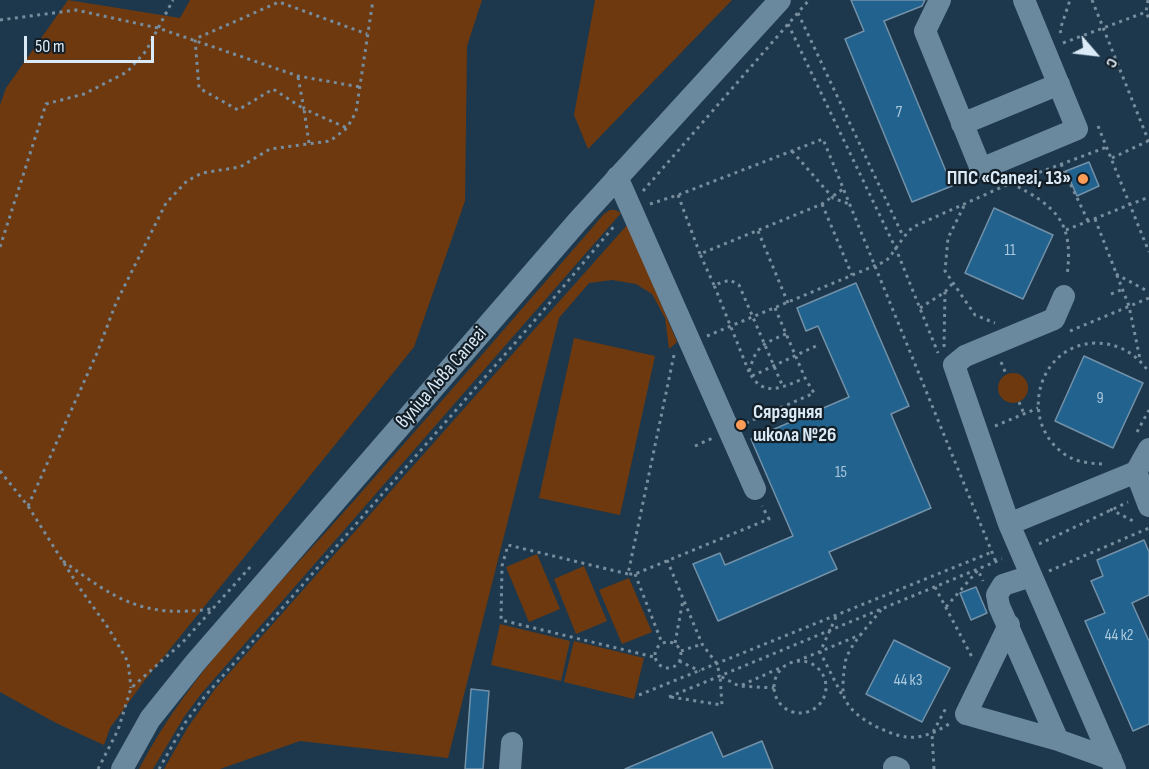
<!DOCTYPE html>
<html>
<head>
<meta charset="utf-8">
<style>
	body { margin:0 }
	#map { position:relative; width:1149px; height:769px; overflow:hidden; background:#1d384c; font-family:"Sofia Sans Condensed",sans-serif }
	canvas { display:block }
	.north { position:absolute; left:1065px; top:24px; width:60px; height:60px; -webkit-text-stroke:4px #131e27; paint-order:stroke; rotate:118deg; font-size:16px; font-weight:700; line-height:24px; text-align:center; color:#daeaf7 }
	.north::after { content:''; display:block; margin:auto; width:21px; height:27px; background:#daeaf7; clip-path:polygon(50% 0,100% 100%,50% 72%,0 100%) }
	.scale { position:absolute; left:24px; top:36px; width:130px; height:27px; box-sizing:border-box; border:3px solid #daeaf7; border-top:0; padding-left:8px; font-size:18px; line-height:21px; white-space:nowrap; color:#daeaf7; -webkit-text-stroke:4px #131e27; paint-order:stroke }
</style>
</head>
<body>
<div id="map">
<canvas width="1149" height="769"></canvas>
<div class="north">С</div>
<div class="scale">50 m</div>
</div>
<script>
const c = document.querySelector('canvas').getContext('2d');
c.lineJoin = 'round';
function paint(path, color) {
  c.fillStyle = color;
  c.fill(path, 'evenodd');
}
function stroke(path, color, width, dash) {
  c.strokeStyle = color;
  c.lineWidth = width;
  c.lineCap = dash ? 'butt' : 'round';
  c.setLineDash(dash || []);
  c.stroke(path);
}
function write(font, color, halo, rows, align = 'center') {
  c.font = font + ' "Sofia Sans Condensed",sans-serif';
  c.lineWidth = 4.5;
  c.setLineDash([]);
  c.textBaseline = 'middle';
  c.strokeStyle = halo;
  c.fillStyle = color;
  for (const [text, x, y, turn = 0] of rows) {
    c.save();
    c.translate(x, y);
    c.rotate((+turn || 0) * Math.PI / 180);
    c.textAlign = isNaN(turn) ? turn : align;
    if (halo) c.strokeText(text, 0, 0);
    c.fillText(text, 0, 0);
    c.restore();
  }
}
const green = new Path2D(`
	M68,0L180,18L190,0H482L467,46L465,201L414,347L145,680L110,728L104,745L56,723L0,692V105L6,88Z
	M595,0H732L588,149L574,115Z
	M610,210H615L621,213L201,694L184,717L153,769H139C192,668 276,589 351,504C436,408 520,311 604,214Z
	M628,224L677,342L669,349L665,318L652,294L636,284L612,280L589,283L559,318L448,758L300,741L220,769H164L188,727L215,689Z
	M574,338L655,356L620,515L539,498Z
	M998 388a15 15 0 1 1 30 0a15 15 0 1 1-30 0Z
	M537,554L560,609L529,622L506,567Z
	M584,566L607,621L576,634L554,579Z
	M629,578L652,632L622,644L599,590Z
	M500,624L570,641L561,681L491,665Z
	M574,641L644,658L634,699L564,682Z`);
const building = new Path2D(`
	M851,0H925L922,6L884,21L952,186L912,202L845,39L864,31Z
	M1089,162L1099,186L1077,196L1066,171Z
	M994,208L1053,235L1023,299L965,273Z
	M856,283L909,406L891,414L931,508L829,552L837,569L718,621L693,564L720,553L725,565L793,536L751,439L849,397L818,326L806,331L797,308Z
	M1084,356L1143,383L1113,448L1055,421Z
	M1144,540L1149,552V595L1132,603L1149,641V724L1133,731L1085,621L1105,613L1091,581L1103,576L1097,560Z
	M976,587L987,613L971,620L960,593Z
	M894,640L950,668L922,722L866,694Z
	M471,689L489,691L483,769H465Z
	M712,732L723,757L762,741L773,769H625Z`);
const path = new Path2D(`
	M1092,0L1149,142
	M1148,0L1146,12L1149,19
	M798,13L903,236
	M0,20L76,10L158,28L298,76L360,87
	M788,24L896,249L938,353
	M1061,33L1060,30L1070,0
	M1063,43L1146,12
	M298,77L304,109L347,128
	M1098,126L1149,252
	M309,143L304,109L273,89L238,110L199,88L195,39L279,2L367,34
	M792,151L833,198L849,204
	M1112,158L1148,141
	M1061,164L1088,221
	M1011,183C1057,207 1074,222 1067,276
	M643,191L809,0
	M678,195L700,254
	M650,204L678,195L823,139L996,562
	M822,204L852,275
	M964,206L948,238L945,271L975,315L995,323
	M1095,219L1129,306L1140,359
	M1066,230L1149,197
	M758,231L788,303
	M0,247L46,104L84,94L127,72L146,51L173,0
	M1116,274L1149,292
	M714,285L700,254L822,204L843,189
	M1111,294L1121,290
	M920,308L945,292L952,284
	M1070,331L1149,298
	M786,334C762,344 756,346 749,372C764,399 782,387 805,378
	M707,336L886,261C896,250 902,237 913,227L1011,183L1107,147
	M944,347L945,292
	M674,355L628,574H635L769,519L762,506
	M1001,362L1006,374
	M749,372L714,285L730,280L739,285L783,387
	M752,376L818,345
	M1019,402L1024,414
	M746,423L814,393L805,378L775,308
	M995,426L1038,408
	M1137,432L1149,410
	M695,446L713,438
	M1102,464C1088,463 1074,462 1063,453C1018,420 1038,345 1095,343C1119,343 1136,354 1149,372
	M0,471L28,506L79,587L109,629L128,662L131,688
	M28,506L97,353L116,303L166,203L187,181L202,173L240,167L270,149L330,141L347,128L356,112L373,0
	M1110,509L1135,522
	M1039,544L1128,502
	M667,560L702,644L717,664L720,676
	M63,561C117,600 142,618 211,609
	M1049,571L1149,528
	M628,574L508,545L502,566L501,620L654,657
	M635,574L662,643
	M935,587L972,657
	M946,607L978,570L983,581
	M881,610C871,623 848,646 845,663C844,672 841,691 845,699C853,718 887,734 906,737C921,739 936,732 949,724
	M836,617L820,652L843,697
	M655 655a13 13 0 1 1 26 0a13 13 0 1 1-26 0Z
	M675,643L683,600
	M681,651L702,644
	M679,661L700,671
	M797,661L860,635
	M774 687a26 26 0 1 1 52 0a26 26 0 1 1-52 0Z
	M742,685L782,667
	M639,695L992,552
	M669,697L1002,559
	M671,697L722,705L720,676L739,686L774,688
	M98,769L118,730L131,688L183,642L251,566
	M159,769L185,723L205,696L536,319L616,224
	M934,769L932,734L946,708`);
const minor = new Path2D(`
	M940,0L925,31L981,169L1077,129L1024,0
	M962,124L1059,84
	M617,177L755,489
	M1136,472L1149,506
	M1009,524L954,365L965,356L1054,319L1064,296
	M1031,576L1003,585L997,595L999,606L1056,736L1058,740L1111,759
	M1009,625L966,714L1058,740
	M894,767L899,769
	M122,769L150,719L195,663L578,221L780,0
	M510,769L512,743
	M1115,769L1009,524L1136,472L1149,449`);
const markers = [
	[1083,179,6,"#fd9c56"],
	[741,425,6,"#fd9c56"]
];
const numberNames = [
	["7",899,113],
	["11",1010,251],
	["9",1100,399],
	["15",841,473],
	["44 к2",1119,636],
	["44 к3",908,681]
];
const poiNames = [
	["ППС «Сапегі, 13»",1071,179],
	["Сярэдняя",753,413,"left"],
	["школа №26",753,436,"left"]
];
const streetNames = [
	["вуліца Льва Сапегі",442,378,-49]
];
paint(green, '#6e390e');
paint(building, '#21638e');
stroke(building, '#7391a8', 1.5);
stroke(path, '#778d9d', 3, [3, 4.5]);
stroke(minor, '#6a889e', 22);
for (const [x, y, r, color] of markers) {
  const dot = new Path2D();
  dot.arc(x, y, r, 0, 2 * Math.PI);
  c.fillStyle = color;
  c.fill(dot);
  stroke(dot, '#131e27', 2);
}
write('16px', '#acc8dd', null, numberNames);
write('bold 20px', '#daeaf7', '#131e27', poiNames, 'right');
write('20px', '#daeaf7', '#131e27', streetNames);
</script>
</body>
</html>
